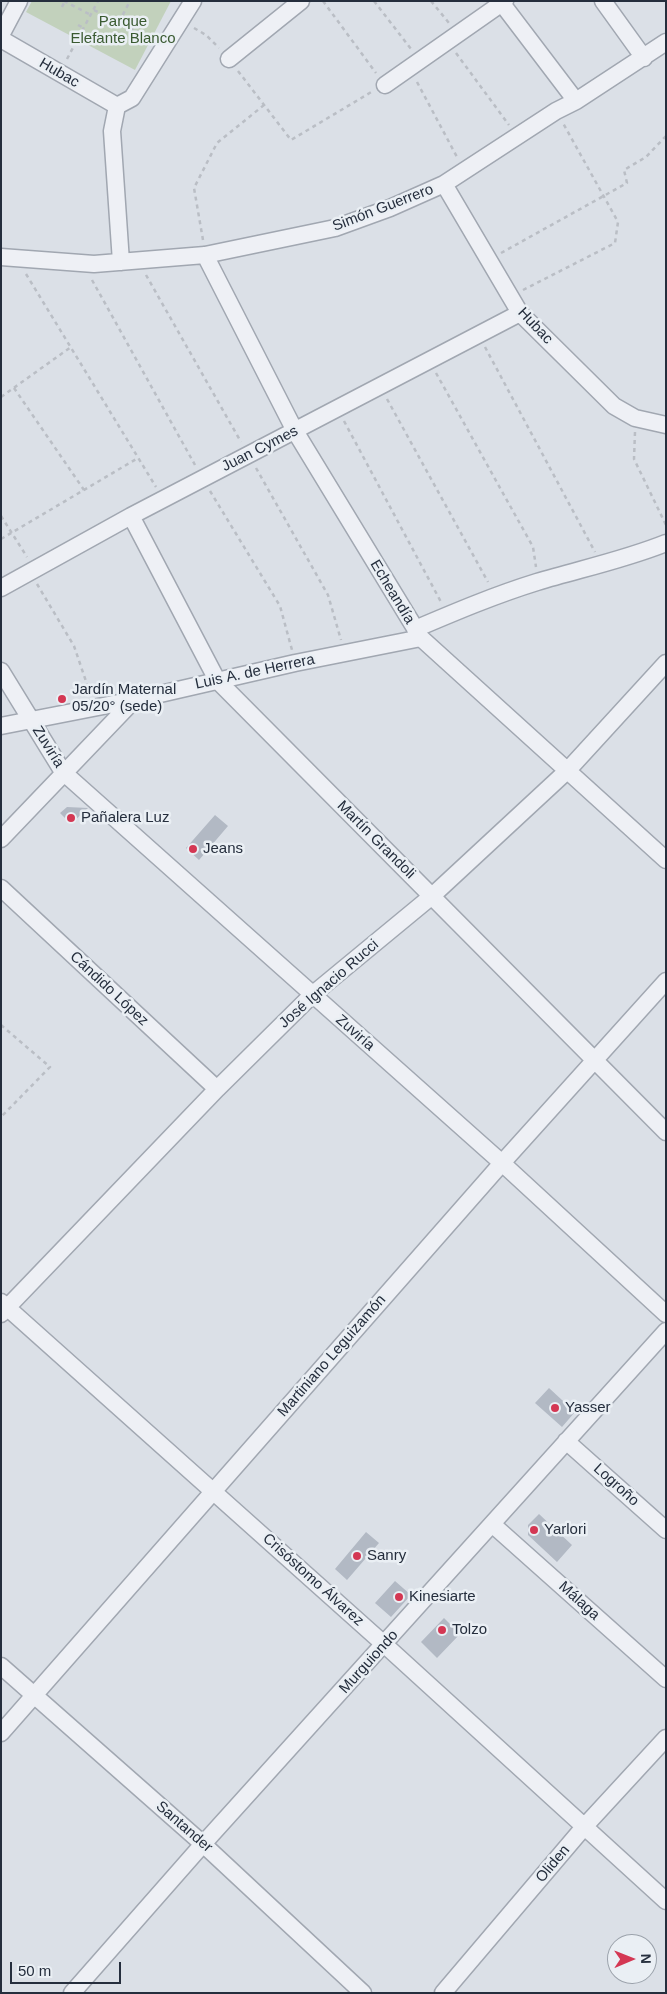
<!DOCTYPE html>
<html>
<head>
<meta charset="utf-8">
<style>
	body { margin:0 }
	#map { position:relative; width:667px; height:1994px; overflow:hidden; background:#dbe0e7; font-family:Arial,sans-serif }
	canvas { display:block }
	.frame { position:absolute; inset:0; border:2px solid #252e3d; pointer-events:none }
	.north { position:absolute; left:607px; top:1934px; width:50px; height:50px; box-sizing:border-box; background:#eaeff4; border:1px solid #9ba2ab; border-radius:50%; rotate:89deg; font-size:14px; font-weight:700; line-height:20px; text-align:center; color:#252e3d }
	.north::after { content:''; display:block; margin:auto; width:18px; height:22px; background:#d43753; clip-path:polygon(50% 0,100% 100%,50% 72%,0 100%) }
	.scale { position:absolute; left:10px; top:1962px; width:111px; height:22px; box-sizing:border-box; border:2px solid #252e3d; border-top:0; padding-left:6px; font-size:15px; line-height:18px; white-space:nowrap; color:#252e3d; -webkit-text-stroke:4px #eaeff4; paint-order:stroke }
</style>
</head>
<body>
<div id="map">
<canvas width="667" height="1994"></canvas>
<div class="frame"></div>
<div class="north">N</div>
<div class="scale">50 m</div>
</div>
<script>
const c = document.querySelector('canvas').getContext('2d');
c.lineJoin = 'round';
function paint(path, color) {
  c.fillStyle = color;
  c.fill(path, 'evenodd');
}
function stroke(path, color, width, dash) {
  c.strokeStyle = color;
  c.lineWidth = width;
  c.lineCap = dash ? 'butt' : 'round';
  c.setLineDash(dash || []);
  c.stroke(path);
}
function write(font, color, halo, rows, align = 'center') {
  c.font = font + ' Arial,sans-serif';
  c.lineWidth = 5;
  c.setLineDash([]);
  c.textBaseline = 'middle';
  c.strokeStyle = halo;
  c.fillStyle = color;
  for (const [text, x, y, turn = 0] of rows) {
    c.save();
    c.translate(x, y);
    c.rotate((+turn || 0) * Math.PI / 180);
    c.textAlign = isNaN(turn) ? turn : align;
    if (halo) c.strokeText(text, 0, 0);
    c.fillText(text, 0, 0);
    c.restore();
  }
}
const green = new Path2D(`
	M32,1H171L135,70L26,12Z`);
const building = new Path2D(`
	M67,807L88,808L71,824L60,813Z
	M215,815L228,826L199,860L186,848Z
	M549,1388L575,1412L562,1427L535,1403Z
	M539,1514L572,1545L557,1562L528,1535V1525Z
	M366,1532L379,1543L347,1580L335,1569Z
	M395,1581L411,1595L391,1617L375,1603Z
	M444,1618L460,1634L437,1658L421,1642Z`);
const path = new Path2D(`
	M64,1L91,15
	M323,1L376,73
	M374,1L411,49
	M431,1L449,23
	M62,7L65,1
	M94,10L153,39
	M119,22L130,1
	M78,25L84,28
	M194,28L206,35L219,48
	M456,53L509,125
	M67,59L98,1
	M238,71L291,140L373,91
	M417,82L457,157
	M203,240L194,188L217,143L264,105
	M501,253L627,183L624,170L646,157L666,136
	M26,274L156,487
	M146,275L241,442
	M92,280L195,465
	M523,290L615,243L618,222L563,123
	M485,347L595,552
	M436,373L533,547L536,567
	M14,388L84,490
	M1,397L71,347
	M387,399L488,582
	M344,421L441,602
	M635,432L634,459L666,525
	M256,468L328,595L341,640
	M210,491L280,606L292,650
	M1,516L27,557
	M1,539L138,458
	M37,584L74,646L90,693
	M1,1025L50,1067L1,1117`);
const minor = new Path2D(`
	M500,1L576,101
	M603,1L644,58
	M1,35L19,1
	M1,39L117,106
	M229,59L301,1
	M385,85L505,1
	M117,106L112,131L121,262
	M117,106L132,98L193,1
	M444,184L520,313L614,406L635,418L666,425
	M205,255L295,431L421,638L666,860
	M1,257L94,264L205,255L335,228L390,208L444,184L556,111L576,101L666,42
	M131,516L217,680L666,1132
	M1,588L131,516L520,313
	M415,629C455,612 495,595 537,582C580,569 624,560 666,543
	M1,671L63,772L502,1163L666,1314
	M1,726L134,700L295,663L421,638
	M1,839L134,700
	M1,888L217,1089
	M1,1302L385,1645L666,1901
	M1,1314L217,1089L312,995L432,896L568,770L666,663
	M566,1441L666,1530
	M492,1524L666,1679
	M1,1666L203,1844L363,1993
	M1,1733L502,1163L666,981
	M72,1993L203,1844L666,1331
	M443,1993L584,1827L666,1738`);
const markers = [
	[62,699,5,"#d43753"],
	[71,818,5,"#d43753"],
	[193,849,5,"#d43753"],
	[555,1408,5,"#d43753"],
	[534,1530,5,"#d43753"],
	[357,1556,5,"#d43753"],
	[399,1597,5,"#d43753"],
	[442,1630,5,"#d43753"]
];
const parkNames = [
	["Parque",123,22],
	["Elefante Blanco",123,39]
];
const streetNames = [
	["Hubac",59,73,30],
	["Simón Guerrero",383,208,-21],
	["Hubac",535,326,47],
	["Juan Cymes",260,449,-27],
	["Echeandía",392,592,59],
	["Luis A. de Herrera",255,672,-12],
	["Zuviría",48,747,58],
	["Martín Grandoli",376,840,45],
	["José Ignacio Rucci",329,984,-41],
	["Cándido López",109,989,43],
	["Zuviría",355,1033,41],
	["Martiniano Leguizamón",332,1356,-49],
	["Logroño",616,1485,42],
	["Crisóstomo Álvarez",313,1580,42],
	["Málaga",579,1601,42],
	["Murguiondo",369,1662,-48],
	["Santander",184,1827,41],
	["Oliden",553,1864,-50]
];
const poiNames = [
	["Jardín Maternal",72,690],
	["05/20° (sede)",72,707],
	["Pañalera Luz",81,818],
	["Jeans",203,849],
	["Yasser",565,1408],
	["Yarlori",544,1530],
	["Sanry",367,1556],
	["Kinesiarte",409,1597],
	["Tolzo",452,1630]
];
paint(green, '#c2d1bc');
paint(building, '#b2b9c4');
stroke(minor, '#a1a7b1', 19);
stroke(path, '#babec5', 2.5, [4, 4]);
stroke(minor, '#eef0f5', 16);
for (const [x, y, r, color] of markers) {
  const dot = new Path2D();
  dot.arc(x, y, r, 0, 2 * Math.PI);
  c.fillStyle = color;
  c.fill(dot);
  stroke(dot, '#eaeff4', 2);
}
write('15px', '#3a5a31', '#eaeff4', parkNames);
write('15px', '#252e3d', '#eaeff4', streetNames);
write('15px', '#252e3d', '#eaeff4', poiNames, 'left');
</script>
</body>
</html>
